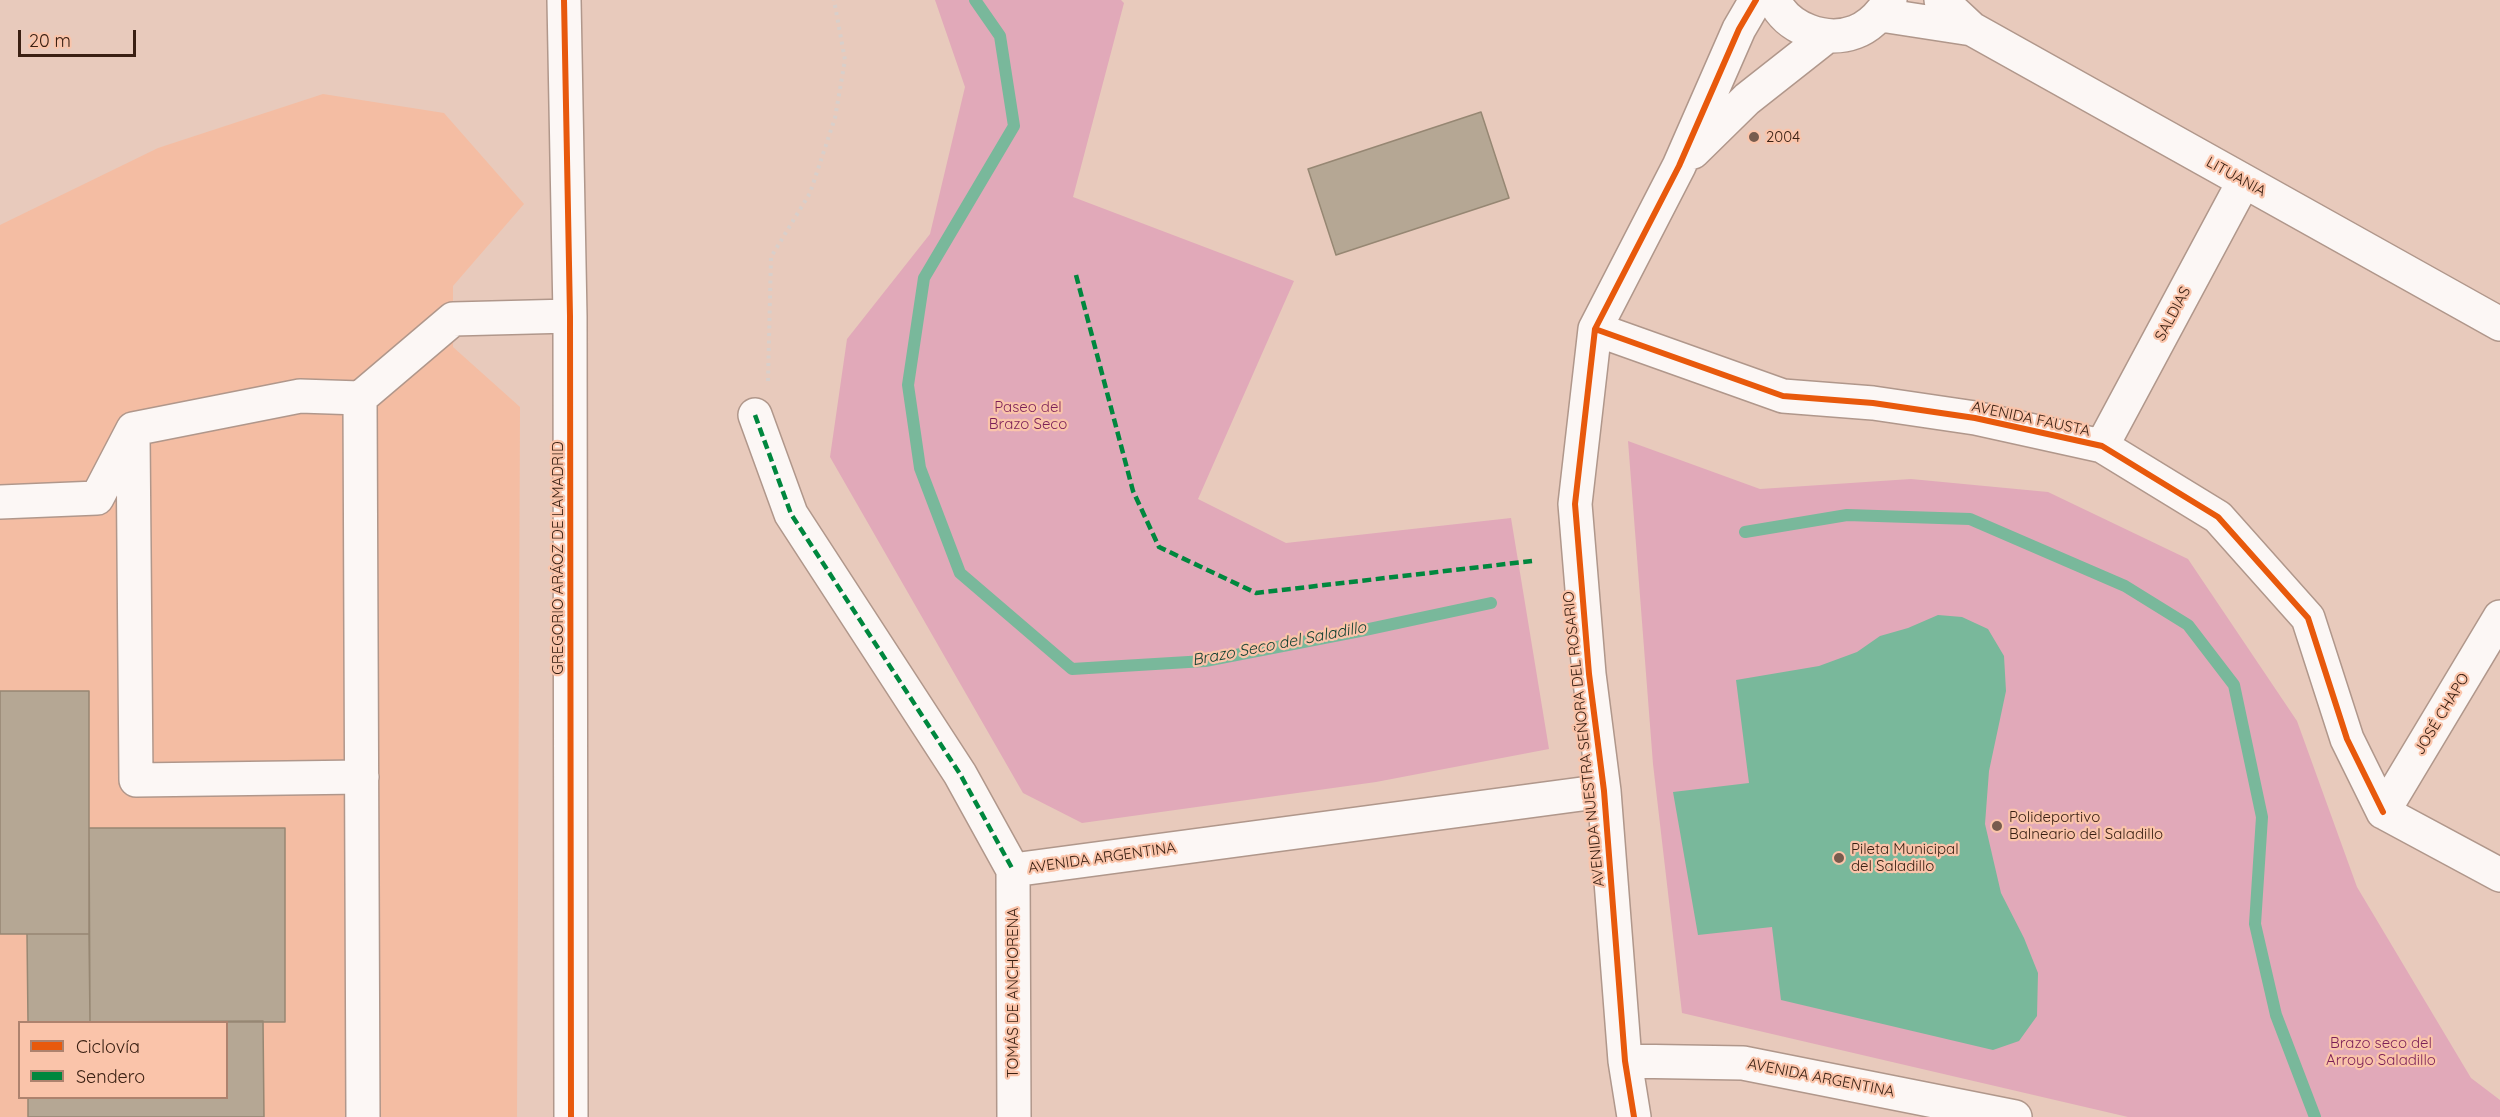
<!DOCTYPE html>
<html>
<head>
<meta charset="utf-8">
<style>
	body { margin:0 }
	#map { position:relative; width:2500px; height:1117px; overflow:hidden; background:#e8cabc; font-family:Quicksand,sans-serif }
	canvas { display:block }
	.legend { position:absolute; left:18px; top:1021px; width:210px; height:78px; box-sizing:border-box; background:#fac4aa; border:2px solid #ad826e; margin:0; padding:8px 10px; list-style:none; font-size:18px; color:#3a2013 }
	.legend li { display:flex; align-items:center; gap:12px; height:30px }
	.legend b { width:30px; border:2px solid #ad826e }
	.scale { position:absolute; left:18px; top:30px; width:118px; height:27px; box-sizing:border-box; border:3px solid #3a2013; border-top:0; padding-left:8px; font-size:18px; line-height:21px; white-space:nowrap; color:#3a2013; -webkit-text-stroke:4px #fac4aa; paint-order:stroke }
</style>
</head>
<body>
<div id="map">
<canvas width="2500" height="1117"></canvas>
<ul class="legend">
<li><b style="height:8px;background:#e8590c"></b>Ciclovía</li>
<li><b style="height:8px;background:#00873e"></b>Sendero</li>
</ul>
<div class="scale">20 m</div>
</div>
<script>
const c = document.querySelector('canvas').getContext('2d');
c.lineJoin = 'round';
function paint(path, color) {
  c.fillStyle = color;
  c.fill(path, 'evenodd');
}
function stroke(path, color, width, dash) {
  c.strokeStyle = color;
  c.lineWidth = width;
  c.lineCap = dash ? 'butt' : 'round';
  c.setLineDash(dash || []);
  c.stroke(path);
}
function write(font, color, halo, rows, align = 'center') {
  c.font = font + ' Quicksand,sans-serif';
  c.lineWidth = 4.5;
  c.setLineDash([]);
  c.textBaseline = 'middle';
  c.strokeStyle = halo;
  c.fillStyle = color;
  for (const [text, x, y, turn = 0] of rows) {
    c.save();
    c.translate(x, y);
    c.rotate((+turn || 0) * Math.PI / 180);
    c.textAlign = isNaN(turn) ? turn : align;
    if (halo) c.strokeText(text, 0, 0);
    c.fillText(text, 0, 0);
    c.restore();
  }
}
const built = new Path2D(`
	M323,94L444,113L524,204L453,286V347L520,407L517,1117H0V225L158,148ZM20,1022H226V1098H20Z`);
const green = new Path2D(`
	M935,0H1121L1124,3L1073,197L1294,281L1198,499L1286,543L1511,518L1549,749L1376,782L1082,823L1023,793L830,457L847,339L930,234L965,87Z
	M1628,441L1760,489L1911,479L2048,492L2188,559L2297,721L2357,887L2471,1078L2500,1100V1117H2128L1682,1013L1653,764Z`);
const water = new Path2D(`
	M1938,615L1962,617L1988,629L2004,656L2006,691L1989,771L1985,824L2001,893L2024,938L2038,973L2037,1016L2019,1041L1993,1050L1781,1000L1772,927L1698,935L1673,792L1749,783L1736,680L1819,666L1857,652L1880,636L1908,628Z`);
const stream = new Path2D(`
	M975,0L1000,36L1014,126L924,278L908,385L920,468L960,573L1072,669L1205,661L1360,631L1491,603
	M1745,532L1847,515L1970,519L2125,586L2188,625L2234,685L2262,817L2255,924L2276,1015L2315,1117`);
const building = new Path2D(`
	M1481,112L1509,198L1336,255L1308,169Z
	M0,691H89V934H0Z
	M89,828H285V1022H90Z
	M27,934H89L90,1022L263,1021L264,1117H28V1098H226V1022H28Z`);
const path = new Path2D(`
	M768,381L771,257L810,193L835,118L845,60L834,0`);
const minor = new Path2D(`
	M564,0L570,316L571,1117
	M1774,0C1787,29 1826,43 1855,32C1871,26 1882,13 1890,0
	M1941,0L1972,29L2500,324
	M1881,15L1972,29
	M1693,152L1747,99L1827,36
	M1595,329L1783,396L1873,403L1975,418L2102,446L2218,517L2308,618L2347,739L2383,812
	M360,398L363,1117
	M755,415L791,514L960,774L1013,870L1014,1117
	M133,434L136,780L362,777
	M2102,446L2244,181
	M0,502L97,498L133,429L300,396L360,398L453,319L570,316
	M2383,812L2500,617
	M2383,812L2500,875
	M1013,870L1604,791
	M1625,1061L1743,1063L2015,1117
	M1634,1117L1625,1061L1604,791L1589,674L1575,504L1595,329L1679,166L1739,29L1756,0`);
const quiet = new Path2D(`
	M1076,275L1133,491L1159,547L1256,593L1532,561
	M755,415L791,514L960,774L1013,870`);
const cycleway = new Path2D(`
	M564,0L570,316L571,1117
	M1595,329L1783,396L1873,403L1975,418L2102,446L2218,517L2308,618L2347,739L2383,812
	M1634,1117L1625,1061L1604,791L1589,674L1575,504L1595,329L1679,166L1739,29L1756,0`);
const markers = [
	[1754,137,6,"#775c4e"],
	[1997,826,6,"#775c4e"],
	[1839,858,6,"#775c4e"]
];
const poiNames = [
	["2004",1766,137],
	["Polideportivo",2009,817],
	["Balneario del Saladillo",2009,834],
	["Pileta Municipal",1851,849],
	["del Saladillo",1851,866]
];
const streetNames = [
	["LITUANIA",2236,177,29],
	["SALDIAS",2173,314,-62],
	["AVENIDA FAUSTA",2031,419,12],
	["GREGORIO ARÁOZ DE LAMADRID",558,558,-90],
	["JOSÉ CHAPO",2442,714,-59],
	["AVENIDA NUESTRA SEÑORA DEL ROSARIO",1584,739,-96],
	["AVENIDA ARGENTINA",1102,858,-8],
	["TOMÁS DE ANCHORENA",1013,993,-90],
	["AVENIDA ARGENTINA",1821,1078,11]
];
const parkNames = [
	["Paseo del",1028,407],
	["Brazo Seco",1028,424],
	["Brazo seco del",2381,1043],
	["Arroyo Saladillo",2381,1060]
];
const waterNames = [
	["Brazo Seco del Saladillo",1279,644,-11]
];
paint(built, '#f4bda3');
paint(green, '#e1a9b9');
paint(water, '#79b89b');
stroke(stream, '#79b89b', 12);
paint(building, '#b5a794');
stroke(building, '#968773', 1.5);
stroke(minor, '#b0978b', 36);
stroke(path, '#d9cfca', 4, [3, 4.5]);
stroke(minor, '#fcf7f5', 33);
stroke(quiet, '#00873e', 4.5, [9, 4.5]);
stroke(cycleway, '#e8590c', 6);
for (const [x, y, r, color] of markers) {
  const dot = new Path2D();
  dot.arc(x, y, r, 0, 2 * Math.PI);
  c.fillStyle = color;
  c.fill(dot);
  stroke(dot, '#fac4aa', 2);
}
write('15px', '#3a2013', '#fac4aa', poiNames, 'left');
write('15px', '#3a2013', '#fac4aa', streetNames);
write('15px', '#7b1f57', '#fac4aa', parkNames);
write('italic 16px', '#134031', '#fac4aa', waterNames);
</script>
</body>
</html>
